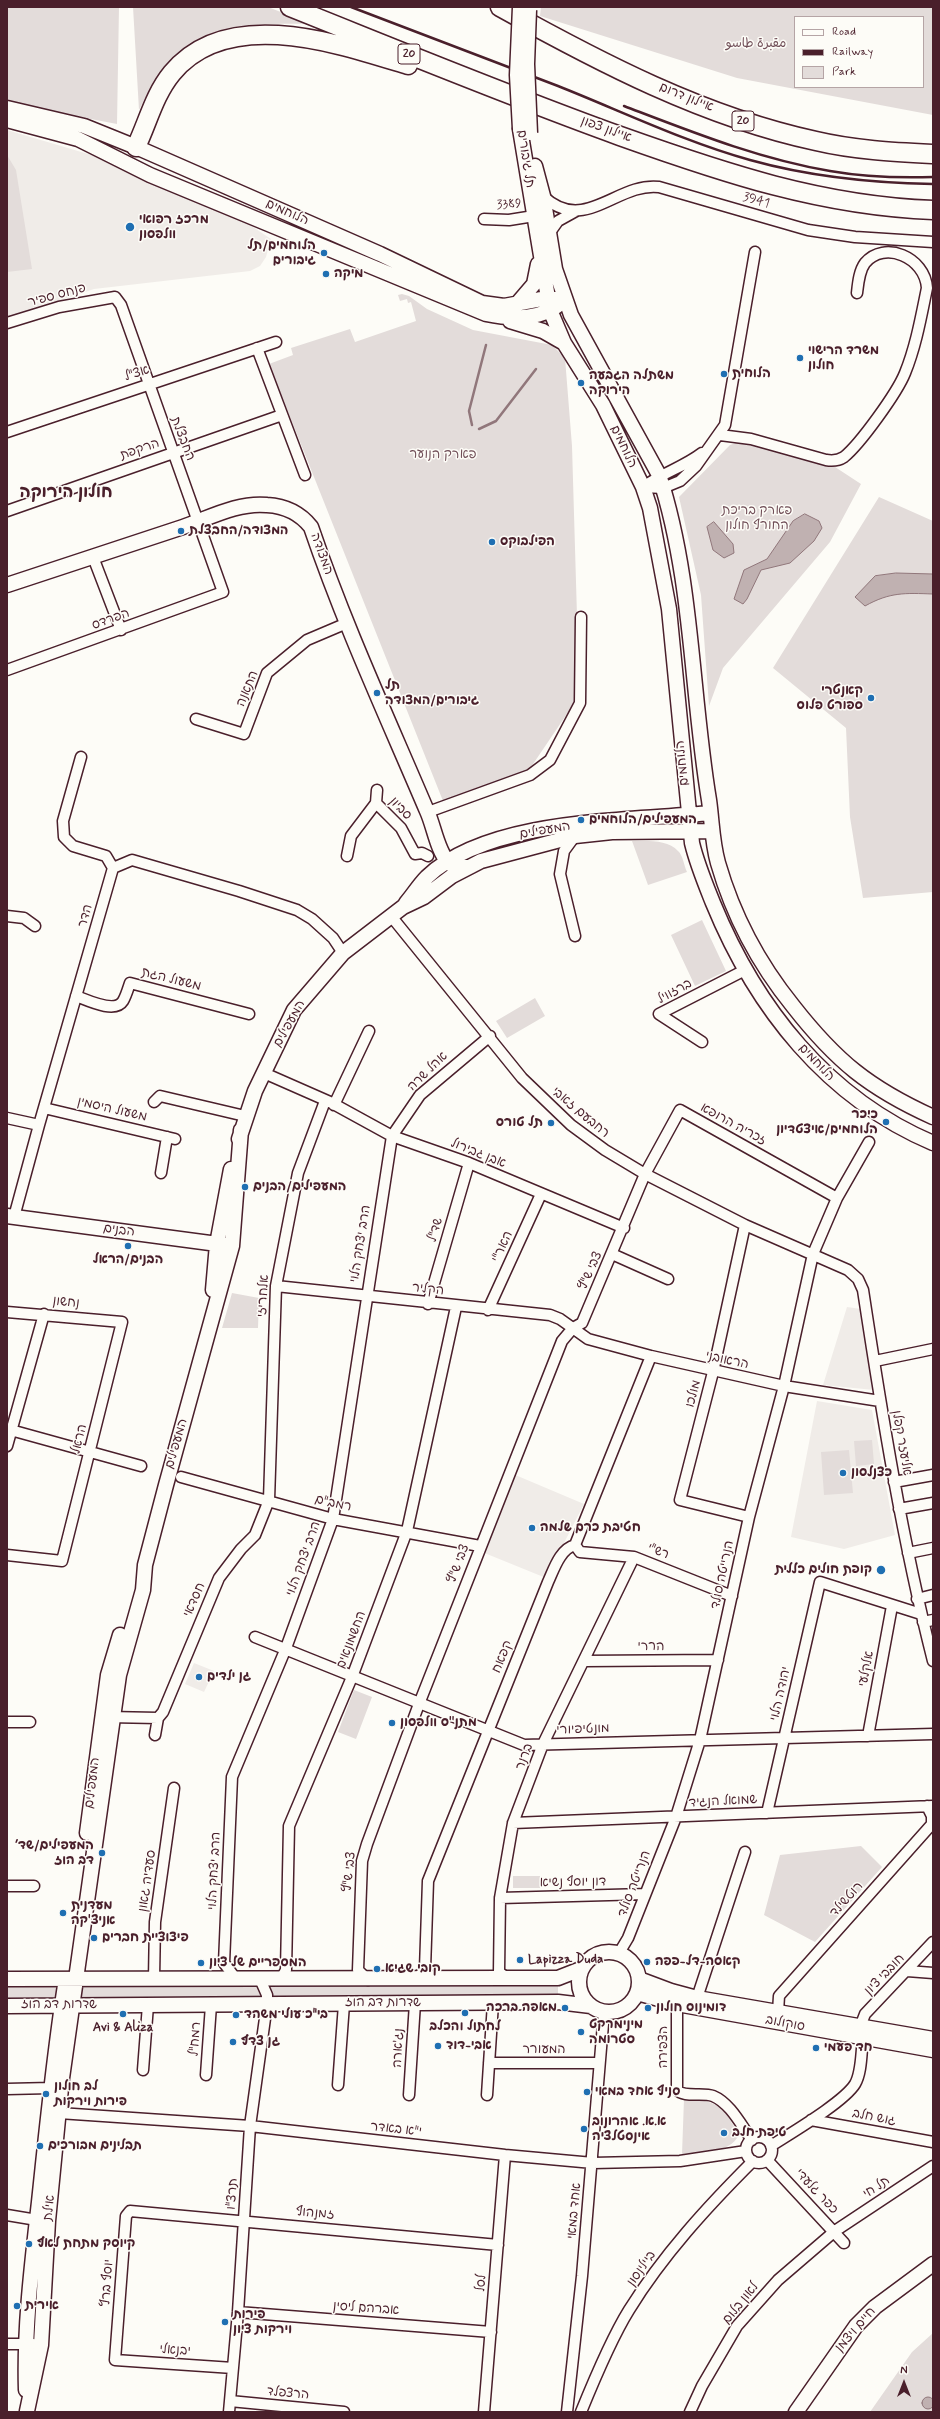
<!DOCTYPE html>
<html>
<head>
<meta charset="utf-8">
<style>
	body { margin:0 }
	#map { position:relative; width:940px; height:2419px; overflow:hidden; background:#fdfcf7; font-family:Mynerve,sans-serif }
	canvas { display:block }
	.frame { position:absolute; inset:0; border:8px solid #4a1f2b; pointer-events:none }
	.legend { position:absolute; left:794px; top:16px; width:130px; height:72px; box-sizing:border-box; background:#fdfcf7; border:1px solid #b5a4a5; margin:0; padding:5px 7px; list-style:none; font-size:12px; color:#4a1f2b }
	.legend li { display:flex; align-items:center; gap:8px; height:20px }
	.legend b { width:20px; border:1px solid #b5a4a5 }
	.north { position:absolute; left:884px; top:2363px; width:40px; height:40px; -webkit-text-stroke:3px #fdfcf7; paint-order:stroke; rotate:0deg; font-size:11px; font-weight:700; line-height:16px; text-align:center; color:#4a1f2b }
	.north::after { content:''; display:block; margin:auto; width:14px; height:18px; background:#4a1f2b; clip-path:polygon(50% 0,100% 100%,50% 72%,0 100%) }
</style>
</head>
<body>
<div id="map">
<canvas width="940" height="2419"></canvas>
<div class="frame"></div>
<ul class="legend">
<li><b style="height:5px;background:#fdfcf7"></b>Road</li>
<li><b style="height:5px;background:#4a1f2b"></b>Railway</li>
<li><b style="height:11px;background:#e3dcda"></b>Park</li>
</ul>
<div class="north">N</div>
</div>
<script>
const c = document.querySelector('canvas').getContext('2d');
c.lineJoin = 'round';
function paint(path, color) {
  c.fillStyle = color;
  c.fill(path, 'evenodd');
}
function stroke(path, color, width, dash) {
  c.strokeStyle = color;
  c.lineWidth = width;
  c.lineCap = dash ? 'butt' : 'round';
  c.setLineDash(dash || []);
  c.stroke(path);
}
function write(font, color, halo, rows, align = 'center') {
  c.font = font + ' Mynerve,"Playpen Sans Arabic","Playpen Sans Hebrew",sans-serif';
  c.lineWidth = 3;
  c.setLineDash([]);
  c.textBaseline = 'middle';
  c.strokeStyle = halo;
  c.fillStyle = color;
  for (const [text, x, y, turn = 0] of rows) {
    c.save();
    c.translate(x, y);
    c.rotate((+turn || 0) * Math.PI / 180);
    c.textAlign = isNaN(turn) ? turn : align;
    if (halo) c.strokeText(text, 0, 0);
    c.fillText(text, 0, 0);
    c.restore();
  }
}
const built = new Path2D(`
	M7,130L105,159L235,215L271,239L266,257L260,266L250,271L94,289L7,318Z
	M847,1307L861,1309L874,1390L823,1385Z
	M817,1401L872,1410L895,1535L844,1549L791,1537Z
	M513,1474L584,1504L546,1578L482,1552Z
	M194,1663L214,1671L204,1692L185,1684Z`);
const green = new Path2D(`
	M7,7H119L117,124L7,103Z
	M133,7H268L311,24C265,23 216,23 179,52C161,67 149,90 139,110Z
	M541,7H933V115L737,78L540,16ZM795,17H923V87H795Z
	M7,155L16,170L32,269L7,272Z
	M402,294L409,296L427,309L473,330L552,345L565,358L572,446L577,616L575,702L527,773L445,806L269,364L293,355L291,348L350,329L355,342L416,321L411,302L408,303L407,299L400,301L398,295Z
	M741,441L832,465L861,484L830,542L723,668L709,706L701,595L679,497L730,445Z
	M879,497L933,521V892L863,898L850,817L846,728L773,668Z
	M632,841C646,841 668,839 678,851C683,855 684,866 687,872L648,885Z
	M702,920L726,971L695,986L671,935Z
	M535,998L545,1016L507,1038L496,1021Z
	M232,1293L259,1298L258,1328H222Z
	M872,1440L874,1464L856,1466L854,1441Z
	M849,1450L853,1493L824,1495L821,1452Z
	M354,1690L372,1697L356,1739L338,1732Z
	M861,1846L882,1867L815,1942L764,1915L780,1855Z
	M513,1876H540V1888H513Z
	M67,1978L62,2006H7V1979Z
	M76,1978H558V2002L72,2006Z
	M684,2099C718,2100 723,2106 739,2135C729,2154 701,2152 682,2154Z
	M933,2333V2412H870L912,2352Z`);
const water = new Path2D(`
	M805,514L819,521L822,528L814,541L790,563L761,570L747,599L743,604L734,599L744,570L767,559L793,521Z
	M714,522L733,544L734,553L724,558L713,550L707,527Z
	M896,573L933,574V594C905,593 890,592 865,606L855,597L875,576Z
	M922 2403a6 6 0 1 1 12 0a6 6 0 1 1-12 0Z`);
const stream = new Path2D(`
	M472,425L469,411L486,345
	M479,429L496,421L536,369`);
const street = new Path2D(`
	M543,196C584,235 617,182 659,187L808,230L855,237L933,242
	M484,219L509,220L534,216
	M548,235L558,221L576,211
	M7,323L59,307L115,297L121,305L223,592L7,670
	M257,348L305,475
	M7,432L276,342
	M720,435L751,439L826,460C832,461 838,461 844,457C860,444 897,393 905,373C916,346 921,317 927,288C925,257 884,240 865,263C859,271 858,284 857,293
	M643,487L663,488L680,481L696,466L725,425L755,252
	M643,487C662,473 684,467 702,453
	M7,511L282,415
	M93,557L121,630
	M196,719L244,734L267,673L307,640L347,623
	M81,757L63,821L64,837L73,846L106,856L113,868
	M376,803L401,828L415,854L422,853L428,856
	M428,812L530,775L550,760L580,703L581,617
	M347,856L351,836L376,803L377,790
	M113,868L132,860L239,891L297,910L312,919L333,938L343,953
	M7,916L24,918L35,926
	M391,916L522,1078L571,1125L605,1150L645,1174L745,1225L848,1270L858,1279L863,1290C882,1415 902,1539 933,1661
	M575,936L560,874L564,851L575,836
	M76,996C87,1000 115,1014 123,1001C126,996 128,989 130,983L249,1014
	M702,1042L659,1014L745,970
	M264,1073L330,1102L392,1136L469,1163L624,1228
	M154,1102L160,1096L245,1116
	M334,1105L369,1031
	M44,1108L175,1139
	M7,1118L39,1125
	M161,1173L167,1137
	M14,1217L39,1125L113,868
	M745,1225L713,1372L680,1500L749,1517
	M612,1254L668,1279
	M276,1286L550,1315L560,1319L588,1339L651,1356L784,1386L880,1401
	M428,1304L469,1163
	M488,1310L541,1194
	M7,1312L122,1322L62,1561L7,1555
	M875,1361L933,1349
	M7,1429L141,1466
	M7,1446L44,1314
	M181,1477L333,1519L480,1546
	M894,1482L933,1475
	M899,1509L933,1503
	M575,1545L580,1552L634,1557L732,1596
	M908,1553L933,1548
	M917,1599L933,1595
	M923,1622L933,1620
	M255,1637L524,1745L933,1734
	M584,1661L718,1660
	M108,1717L158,1718
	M7,1722H30
	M155,1735L158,1718L163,1712L219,1578L241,1549L255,1535L269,1500L276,1286L298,1173L325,1101
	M868,1736L892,1606
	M767,1813L820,1582L921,1614
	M513,1823L933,1806
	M7,1886H34
	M500,1898L645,1894
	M619,1953L628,1938L676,1817L700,1740L749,1517L784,1386L813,1254L837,1198L869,1142
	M907,1971L933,1973
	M507,1978L499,1972L500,1898L513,1823L543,1744L634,1557
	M154,1979L155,1922L174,1788
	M236,1979L224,1963L232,1777L286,1648L333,1519L392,1136L420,1095L490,1036
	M281,1979L286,1970L289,1826L352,1677L407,1531L456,1307
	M417,1979L425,1969L428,1881L548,1582C554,1569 560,1549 575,1545L651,1356
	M368,1980L358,1970L362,1861L367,1844L419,1704L562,1341L573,1328L582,1323L645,1174L680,1110L837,1198
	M697,1998L745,1852
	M677,2004V2090C684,2098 703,2092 713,2096C730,2103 741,2125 752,2140
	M778,2012L779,1996L932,1824V1816L927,1806
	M860,2027L865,2014L933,1942
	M489,2063H599
	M143,2070L148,2005
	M206,2075L211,2005
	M338,2085L344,2004
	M7,2089L51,2088L55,2084
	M409,2095L415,2003
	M487,2095L493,2003
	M54,2118L59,2113L250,2126L505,2155L593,2163L680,2161L746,2151
	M811,2120L933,2142
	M746 2150a13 13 0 1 1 26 0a13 13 0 1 1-26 0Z
	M771,2146C791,2133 844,2102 855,2084C862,2072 861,2052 863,2039
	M767,2160L844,2243
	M7,2215L37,2220
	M238,2312L491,2332
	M7,2344H33
	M233,2368L115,2360L126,2216L130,2211L498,2245
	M230,2401L344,2412
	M229,2412L238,2312L250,2126L267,2004V1995L260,1979
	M484,2412L505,2155
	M567,2412L582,2276L604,2012
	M581,2412C594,2380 611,2339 629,2310C663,2255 707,2207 753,2161
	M690,2412L702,2386L737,2326L778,2280L835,2231L933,2166`);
const secondary = new Path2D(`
	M7,108L84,126L136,147L380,254L482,303L504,306L547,298L555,299
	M7,120L78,139L150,175L486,314C510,319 537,320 557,306
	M520,129L550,310L564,343L603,405L643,487L650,508L669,609L692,843C697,864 705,883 713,903C756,1008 827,1098 933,1143
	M535,166L543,196L555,269L571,315L659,475C693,579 691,693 709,800C712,821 712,842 718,863C733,915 759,964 793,1006C836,1061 869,1088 933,1117
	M516,305L534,284L538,264
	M510,321L543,331L564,343
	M7,585C66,566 124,546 183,527C209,518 238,502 267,505C284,506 300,513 311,527C344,624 387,717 427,811C434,826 437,850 448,862C454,867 462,867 468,867
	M406,903C413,895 419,885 427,877C489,818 629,821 710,813
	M239,1139L255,1091L294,1010L343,953L403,907L424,897L452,876L481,861L575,836L612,832L712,831
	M7,1216L225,1245
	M213,1290L217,1244L231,1169
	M87,1833L108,1675L120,1635
	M579 1982a30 30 0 1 1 60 0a30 30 0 1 1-60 0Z
	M7,1979L507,1978H558L581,1969
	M639,1979L671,1991L697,1998L933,2039
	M637,1993L677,2004L933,2050
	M7,2006L558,2002L591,2006
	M26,2390C24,2327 32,2264 39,2202C47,2127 54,2053 66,1979
	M27,2411L41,2345L48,2221L62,2078L119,1675L143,1590L145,1565L166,1485L232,1246L241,1130
	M796,2412L856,2326L875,2307L933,2264`);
const highway = new Path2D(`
	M290,7C400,51 509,96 620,136C724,173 822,206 933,210
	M500,7C599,62 704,117 816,141C854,150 894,152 933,154
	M136,147C148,122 154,95 172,73C228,5 339,44 408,65`);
const rail = new Path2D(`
	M351,7C420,33 489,59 558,86C621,111 685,142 750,160C811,177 871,183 933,184
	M624,106C692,132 759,159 830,171C864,177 899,178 933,177`);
const secondaryBridge = new Path2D(`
	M520,7L517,75L520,129
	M529,10L527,64L530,133`);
const markers = [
	[130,227,5,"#1f6fb2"],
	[324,253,4,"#1f6fb2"],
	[326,274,4,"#1f6fb2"],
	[800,358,4,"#1f6fb2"],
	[724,374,4,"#1f6fb2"],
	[581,383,4,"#1f6fb2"],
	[181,531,4,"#1f6fb2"],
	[492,542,4,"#1f6fb2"],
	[377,693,4,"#1f6fb2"],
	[871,698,4,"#1f6fb2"],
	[581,820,4,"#1f6fb2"],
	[886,1122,4,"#1f6fb2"],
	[551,1123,4,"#1f6fb2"],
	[245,1187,4,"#1f6fb2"],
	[128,1246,4,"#1f6fb2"],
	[843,1473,4,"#1f6fb2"],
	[532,1528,4,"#1f6fb2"],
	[881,1570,5,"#1f6fb2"],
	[199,1677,4,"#1f6fb2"],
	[392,1723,4,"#1f6fb2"],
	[102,1853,4,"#1f6fb2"],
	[63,1913,4,"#1f6fb2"],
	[94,1938,4,"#1f6fb2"],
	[520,1960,4,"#1f6fb2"],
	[647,1962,4,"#1f6fb2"],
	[201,1963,4,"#1f6fb2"],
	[377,1969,4,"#1f6fb2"],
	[565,2008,4,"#1f6fb2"],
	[648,2008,4,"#1f6fb2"],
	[465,2013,4,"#1f6fb2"],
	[123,2014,4,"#1f6fb2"],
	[236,2015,4,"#1f6fb2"],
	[581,2032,4,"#1f6fb2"],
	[233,2042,4,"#1f6fb2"],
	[438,2046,4,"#1f6fb2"],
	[816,2048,4,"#1f6fb2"],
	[587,2092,4,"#1f6fb2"],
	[46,2094,4,"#1f6fb2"],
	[584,2129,4,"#1f6fb2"],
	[724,2133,4,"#1f6fb2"],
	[40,2146,4,"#1f6fb2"],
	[29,2244,4,"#1f6fb2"],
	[17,2306,4,"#1f6fb2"],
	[225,2322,4,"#1f6fb2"]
];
const shields = [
	[409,54,22],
	[743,121,22]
];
const shieldNames = [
	["20",409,54],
	["20",743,121]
];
const parkNames = [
	["مقبرة طاسو",756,44],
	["פארק הנוער",443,455],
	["פארק בריכת",757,511],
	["החורף חולון",757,526]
];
const streetNames = [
	["איילון דרום",686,98,22],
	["איילון צפון",606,130,20],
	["תל גיבורים",525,159,81],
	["3941",756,201,16],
	["3389",509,205,-3],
	["הלוחמים",287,213,24],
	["פנחס ספיר",57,296,-15],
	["אצ\"ל",137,374,-18],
	["החבצלת",182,439,69],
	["הלוחמים",623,447,64],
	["הרקפת",140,450,-19],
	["המצודה",321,554,70],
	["הפרדס",111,620,-20],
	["התאנה",248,689,-67],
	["הלוחמים",683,763,-96],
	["סביון",400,809,46],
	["המעפילים",545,831,-10],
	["הדר",86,916,-74],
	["משעול הגת",171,980,14],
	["ברזוויל",675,992,-29],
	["המעפילים",290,1024,-61],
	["הלוחמים",816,1063,46],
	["אהל שרה",428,1072,-44],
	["משעול היסמין",112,1110,13],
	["רחבעם זאבי",580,1113,40],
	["זכריה הרופא",733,1125,29],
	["אבן גבירול",478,1154,22],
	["שד\"ל",436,1230,-74],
	["הבנים",119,1231,7],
	["הרב יצחק הלוי",361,1244,-81],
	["האר\"י",503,1247,-65],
	["צבי ש\"ץ",591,1271,-66],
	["הקליר",428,1290,6],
	["אלחריזי",264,1296,-86],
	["נחשון",66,1303,6],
	["הראובני",727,1361,12],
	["מולכו",694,1394,-75],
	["הראל",80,1439,-76],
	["אליעזר קפלן",901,1443,80],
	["המעפילים",177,1444,-74],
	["רמב\"ם",333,1504,13],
	["רש\"י",658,1552,22],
	["הרב יצחק הלוי",304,1559,-70],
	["צבי ש\"ץ",459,1564,-69],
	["הנרייטה סולד",723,1575,-78],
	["חסדאי",195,1600,-66],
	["החשמונאים",352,1640,-69],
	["הררי",651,1647],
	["קפאח",503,1657,-68],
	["אלקלעי",867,1669,-79],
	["יהודה הלוי",781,1694,-77],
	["מונטיפיורי",583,1730,-2],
	["ברנר",525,1757,-69],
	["המעפילים",93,1783,-83],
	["שמואל הנגיד",723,1802,-3],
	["הרב יצחק הלוי",215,1871,-87],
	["צבי ש\"ץ",350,1872,-84],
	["סעדיה גאון",148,1881,-82],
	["דון יוסף נשיא",573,1883,-1],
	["הנרייטה סולד",635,1884,-69],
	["רוטשילד",847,1900,-48],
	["חובבי ציון",885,1975,-46],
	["שדרות דב הוז",383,2003],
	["שדרות דב הוז",59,2005],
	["סוקולוב",785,2024,11],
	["רמח\"ל",196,2039,-86],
	["הצפירה",664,2047,-90],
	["נג'ארה",399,2048,-87],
	["המעורר",544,2050],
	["גוש חלב",874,2118,11],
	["י\"א באדר",396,2130,6],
	["תל חי",877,2188,-34],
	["כפר גלעדי",816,2192,47],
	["תרצ\"ו",233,2194,-86],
	["אילת",50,2208,-84],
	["אחד במאי",575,2211,-85],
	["זמנהוף",315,2214,5],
	["ביילינסון",642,2269,-55],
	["יוסף ברץ",108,2283,-86],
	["לסל",482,2283,-86],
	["לאון בלום",741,2304,-51],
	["אברהם ליסין",366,2309,4],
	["חיים ויצמן",856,2330,-49],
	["יבנאלי",175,2351,4],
	["הרצפלד",288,2394,5]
];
const poiNames = [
	["מרכז רפואי",139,220],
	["וולפסון",139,235],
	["הלוחמים/תל",316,246,"right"],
	["גיבורים",316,261,"right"],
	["מיקה",334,274],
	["משרד הרישוי",808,351],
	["חולון",808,366],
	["הלוחית",732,374],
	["משתלה הגבעה",589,376],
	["הירוקה",589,391],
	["המצודה/החבצלת",189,531],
	["הפילבוקס",500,542],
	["תל",385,686],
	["גיבורים/המצודה",385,701],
	["קאנטרי",863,691,"right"],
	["ספורט פלוס",863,706,"right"],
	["המעפילים/הלוחמים",589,820],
	["כיכר",878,1115,"right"],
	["הלוחמים/איצטדיון",878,1130,"right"],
	["תל טורס",543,1123,"right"],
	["המעפילים/הבנים",253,1187],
	["הבנים/הראל",128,1260,"center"],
	["כצנלסון",851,1473],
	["חטיבת כרם שלמה",540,1528],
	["קופת חולים כללית",872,1570,"right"],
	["גן ילדים",207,1677],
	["מתנ''ס וולפסון",400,1723],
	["המעפילים/שד׳",94,1846,"right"],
	["דב הוז",94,1861,"right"],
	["מעדנית",71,1906],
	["אניצ'קה",71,1921],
	["פיצוציית חברים",102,1938],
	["Lapizza Duda",528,1960],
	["קאסה-דל-פפה",655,1962],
	["המספריים של ציון",209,1963],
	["קובי שגיא",385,1969],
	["מאפה ברכה",557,2008,"right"],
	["דומינוס חולון",656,2008],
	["בי\"כ עולי משהד",244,2015],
	["מינימרקט",589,2025],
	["סטרומה",589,2040],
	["לחתול והכלב",465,2027,"center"],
	["Avi & Aliza",123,2028,"center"],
	["גן צדף",241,2042],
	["אבי-דוד",446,2046],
	["חד פעמי",824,2048],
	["לב חולון",54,2087],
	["פירות וירקות",54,2102],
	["סניף אחד במאי",595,2092],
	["א.א. אהרונוב",592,2122],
	["אינסטלציה",592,2137],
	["טיפת חלב",732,2133],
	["תבלינים מבורכים",48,2146],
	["קיוסק מתחת לאף",37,2244],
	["אירית",25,2306],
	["פירות",233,2315],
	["וירקות ציון",233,2330]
];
const districtNames = [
	["חולון הירוקה",66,493]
];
paint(built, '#f0ece8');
paint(green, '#e3dcda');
paint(water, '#c0b1b1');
stroke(water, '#91777b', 1);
stroke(stream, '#91777b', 2.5);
stroke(street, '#4a1f2b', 13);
stroke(secondary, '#4a1f2b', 17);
stroke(highway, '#4a1f2b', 21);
stroke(street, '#fdfcf7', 10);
stroke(secondary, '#fdfcf7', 14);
stroke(highway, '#fdfcf7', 18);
stroke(rail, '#4a1f2b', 2.5);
stroke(secondaryBridge, '#4a1f2b', 17, []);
stroke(secondaryBridge, '#fdfcf7', 14);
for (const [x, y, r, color] of markers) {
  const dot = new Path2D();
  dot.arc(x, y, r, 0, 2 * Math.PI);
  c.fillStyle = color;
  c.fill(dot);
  stroke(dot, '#fdfcf7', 1.5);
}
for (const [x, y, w] of shields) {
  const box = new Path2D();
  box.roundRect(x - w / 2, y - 10, w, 20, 3);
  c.fillStyle = '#fdfcf7';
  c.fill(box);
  stroke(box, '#4a1f2b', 1);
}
write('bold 12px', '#4a1f2b', null, shieldNames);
write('13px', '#704e57', '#fdfcf7', parkNames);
write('13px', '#4a1f2b', '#fdfcf7', streetNames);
write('bold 13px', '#4a1f2b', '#fdfcf7', poiNames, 'left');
write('bold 17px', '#4a1f2b', '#fdfcf7', districtNames);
</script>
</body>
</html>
